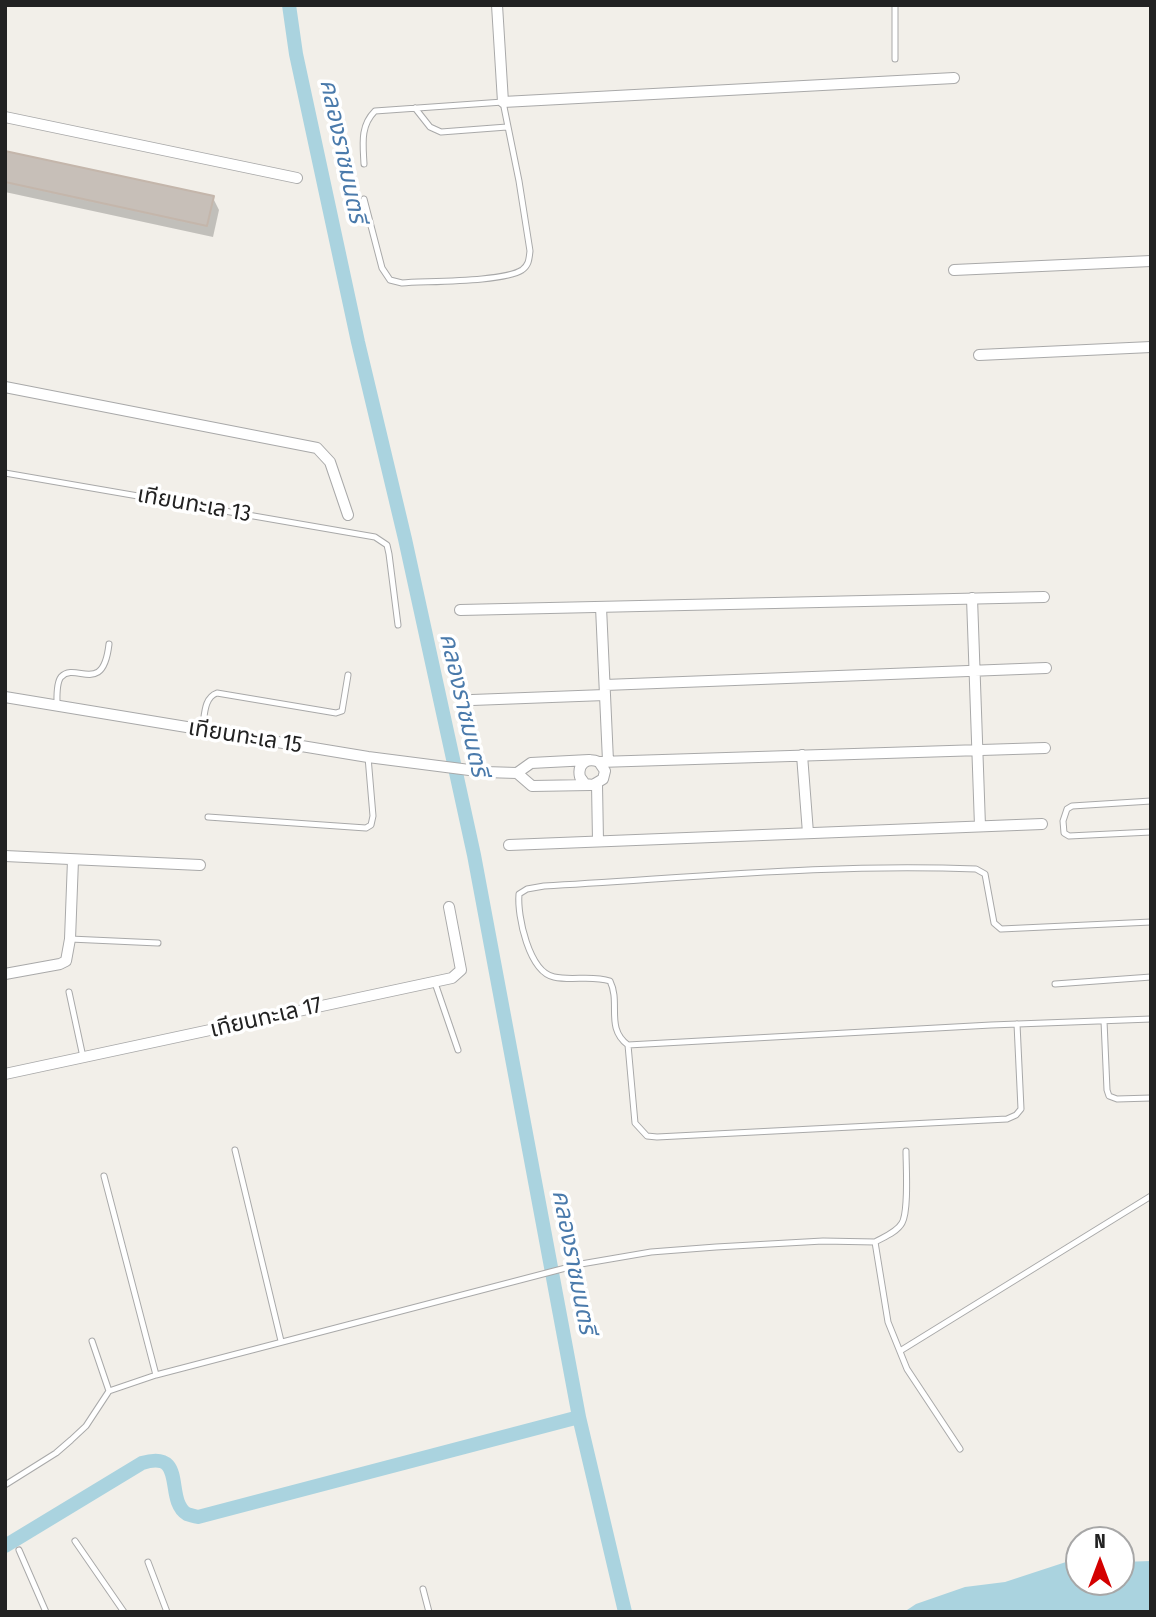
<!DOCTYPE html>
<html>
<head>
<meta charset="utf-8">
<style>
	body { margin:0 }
	#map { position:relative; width:1156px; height:1617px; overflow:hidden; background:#f2efe9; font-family:"Fira Sans Condensed",sans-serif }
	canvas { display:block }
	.frame { position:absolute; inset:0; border:7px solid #222; pointer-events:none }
	.north { position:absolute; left:1065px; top:1526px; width:70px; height:70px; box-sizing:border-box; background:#fff; border:2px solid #a7a7a7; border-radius:50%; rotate:0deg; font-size:19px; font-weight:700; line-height:28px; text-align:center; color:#222 }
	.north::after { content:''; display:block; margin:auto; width:24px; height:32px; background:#d40000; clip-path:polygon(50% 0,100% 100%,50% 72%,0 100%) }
</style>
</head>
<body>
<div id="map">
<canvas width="1156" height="1617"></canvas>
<div class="frame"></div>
<div class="north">N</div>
</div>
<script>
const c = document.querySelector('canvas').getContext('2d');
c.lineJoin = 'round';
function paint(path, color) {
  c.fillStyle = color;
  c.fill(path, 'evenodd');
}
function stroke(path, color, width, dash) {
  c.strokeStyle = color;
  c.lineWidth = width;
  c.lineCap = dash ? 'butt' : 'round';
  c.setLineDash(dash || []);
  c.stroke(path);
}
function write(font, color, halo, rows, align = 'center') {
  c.font = font + ' "Fira Sans Condensed","Noto Sans Thai",sans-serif';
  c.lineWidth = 7;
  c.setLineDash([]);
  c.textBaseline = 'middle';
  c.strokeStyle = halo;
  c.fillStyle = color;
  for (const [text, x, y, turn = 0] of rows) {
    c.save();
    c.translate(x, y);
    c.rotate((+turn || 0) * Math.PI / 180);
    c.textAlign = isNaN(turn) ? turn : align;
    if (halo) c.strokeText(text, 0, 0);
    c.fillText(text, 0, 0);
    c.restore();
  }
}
const water = new Path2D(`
	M1151,1561V1612H904L916,1604L965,1587L1005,1582L1066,1562H1079V1582H1121V1562Z`);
const shadow = new Path2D(`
	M5,153L213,198L219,210L213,237L5,192Z`);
const canal = new Path2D(`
	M289,5L296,54L358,342L405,539L474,855L579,1417
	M5,1546L142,1463C188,1449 164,1500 187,1514C187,1514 197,1517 198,1517L579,1417L625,1612`);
const building = new Path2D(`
	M5,151L214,196L207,226L5,182Z`);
const lane = new Path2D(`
	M895,5V59
	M415,108L430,127L441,132L507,127
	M364,164C363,144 360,126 375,111L503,102L519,181L530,251C529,259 529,265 522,270C504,282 427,281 402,283L390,280L382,268L364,199
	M5,473L375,537L387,545L389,554L398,625
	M57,705C57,698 56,683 61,677C76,661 103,697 109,644
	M202,730C205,717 203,698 217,693L336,713L342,711L348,675
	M1151,801L1072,806L1067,809L1063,821L1064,833L1069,836L1151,832
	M208,817L366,828L371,825L373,816L368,757
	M70,939L158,943
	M435,983L458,1050
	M1055,984L1151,977
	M69,992L83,1057
	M1104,1021L1107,1090L1109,1096L1117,1099L1151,1098
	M1017,1024L1021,1109L1016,1115L1007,1119L657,1137L647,1136L635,1123L628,1045L991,1025L1151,1019
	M628,1045C605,1028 621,1003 610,981C592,975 572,981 554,977C529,972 517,916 519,894L527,889L544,886C687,878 832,863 976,869L985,874L994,923L1001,929L1151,922
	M235,1150L281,1341
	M104,1176L156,1375
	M875,1242C884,1237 897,1232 902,1223C909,1211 906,1166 906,1151
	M92,1341L109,1391
	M900,1351L1151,1196
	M5,1485L56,1453L71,1440L86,1426L109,1391L156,1375L581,1264L651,1252L716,1247L823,1241L875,1242L888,1322L907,1369L960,1449
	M75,1541L124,1612
	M19,1550L46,1612
	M148,1562L167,1612
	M423,1589L429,1612`);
const street = new Path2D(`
	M497,5L503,102L954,78
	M5,117L297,178
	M954,270L1151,261
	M979,355L1151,347
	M5,387L317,448L330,462L348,515
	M972,598L980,826
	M601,607L608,761
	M460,610L1044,597
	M605,685L1046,668
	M5,697L368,757L485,772L517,773L531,763L589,760
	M472,700L605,695
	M802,755L808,833
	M599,762L605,771L603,779L593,785L585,784L580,777C577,764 587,757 599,762L1045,748
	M517,773L532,786L590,785
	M597,784L598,841
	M509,845L1042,824
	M5,856L200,865
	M5,974L60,964L66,961L70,939L73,860
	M5,1074L452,978L461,970L449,907`);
const streetNames = [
	["เทียนทะเล 13",194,505,10],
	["เทียนทะเล 15",245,737,9],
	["เทียนทะเล 17",266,1018,-13]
];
const waterNames = [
	["คลองราชมนตรี",342,151,78],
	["คลองราชมนตรี",463,705,77],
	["คลองราชมนตรี",573,1262,79]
];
paint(water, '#aad3df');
paint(shadow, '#0003');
stroke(canal, '#aad3df', 14);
paint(building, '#c7bfb8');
stroke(building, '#c4b6ab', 2);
stroke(lane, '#a9a9a9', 7);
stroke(street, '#a9a9a9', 12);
stroke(lane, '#fff', 5);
stroke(street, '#fff', 10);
write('23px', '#222', '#fff', streetNames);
write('italic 24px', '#4a7aab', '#fff', waterNames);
</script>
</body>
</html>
